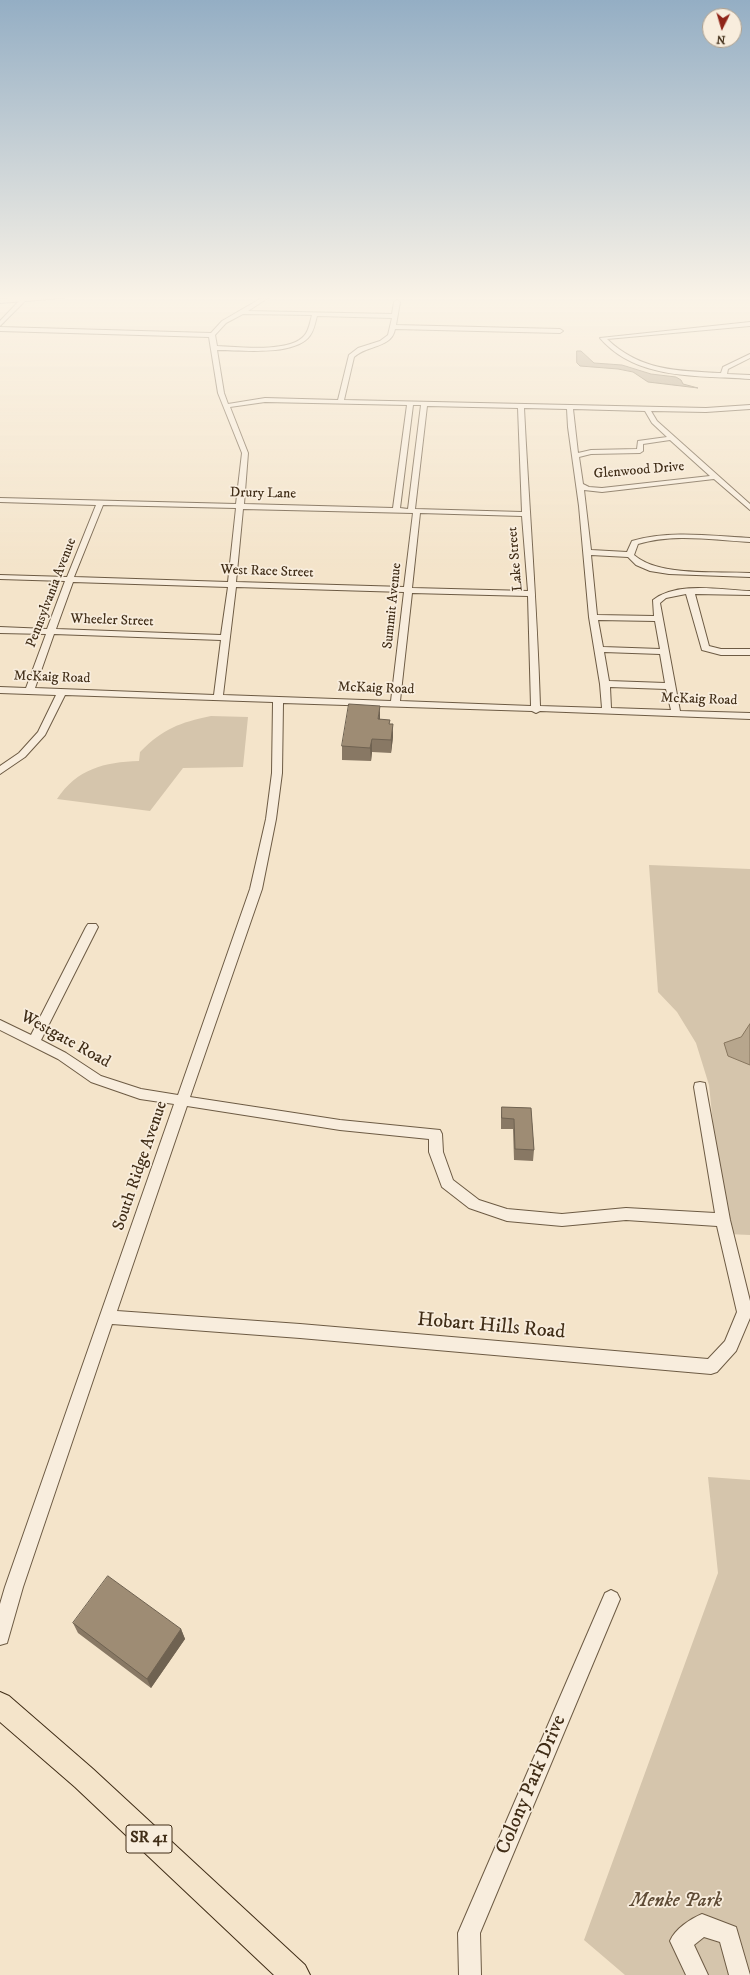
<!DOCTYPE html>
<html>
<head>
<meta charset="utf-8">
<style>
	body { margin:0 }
	#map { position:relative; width:750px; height:1975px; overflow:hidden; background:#f4e4ca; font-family:"IM FELL DW Pica",serif }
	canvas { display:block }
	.north { position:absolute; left:702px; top:8px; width:40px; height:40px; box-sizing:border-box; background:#f8eddd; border:1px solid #aea08e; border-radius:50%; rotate:185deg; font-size:11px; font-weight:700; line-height:16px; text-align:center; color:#402d17 }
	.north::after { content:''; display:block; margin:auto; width:14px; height:18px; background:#8f2418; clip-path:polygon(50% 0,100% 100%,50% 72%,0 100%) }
</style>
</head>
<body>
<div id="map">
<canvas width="750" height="1975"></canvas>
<div class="north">N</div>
</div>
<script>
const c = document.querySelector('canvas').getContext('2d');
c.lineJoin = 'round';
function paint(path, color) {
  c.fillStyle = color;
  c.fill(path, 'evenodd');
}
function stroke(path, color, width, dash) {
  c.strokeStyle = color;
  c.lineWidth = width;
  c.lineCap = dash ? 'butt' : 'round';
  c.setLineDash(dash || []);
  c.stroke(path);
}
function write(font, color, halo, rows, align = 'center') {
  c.font = font + ' "IM FELL DW Pica",serif';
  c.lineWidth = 3.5;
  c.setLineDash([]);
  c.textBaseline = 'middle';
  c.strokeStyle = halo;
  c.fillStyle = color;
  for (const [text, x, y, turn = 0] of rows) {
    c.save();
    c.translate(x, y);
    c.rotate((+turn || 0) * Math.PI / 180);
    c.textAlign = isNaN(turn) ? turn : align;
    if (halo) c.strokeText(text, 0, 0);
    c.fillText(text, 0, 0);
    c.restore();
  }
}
const green = new Path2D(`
	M211,716L248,717L243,767L183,768L150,811L57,799C77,769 104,762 139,761L140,752C164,728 179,723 211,716Z
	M649,865L750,869V1235L727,1234L723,1220L709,1085L696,1043L677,1012L658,992Z
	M708,1477L750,1480V1975H625L584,1940L718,1573Z`);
const water = new Path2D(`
	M577,351H581L594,363L622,365L651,374L676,377L681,380L683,384L698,388L648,382L633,372L618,369L580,366L577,363Z
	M750,1024V1065L728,1056L724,1043L741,1037Z`);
const minor = new Path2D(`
	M265,296H271L248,311L392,314L394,302L397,300L400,302L396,325L560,329L563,331L560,333L395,329C392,348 367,345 354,357L344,400L706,408L750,405V409L706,412L651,411L657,421L750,504V510L714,479L602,492L584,490L591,550L627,552L632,541C671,530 711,536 750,538V542C713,540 674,533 638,544L634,555C659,577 717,571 750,573V577L669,574L650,571L636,565L628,557L591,555L597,615L654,616L653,600C678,581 720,590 750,591V595L695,594L709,646L721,649H750V655H721L702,650L686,594L666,598L660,603L680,711L750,713V719L540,711L536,713L532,711L283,703L282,773L276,819L262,889L190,1097L340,1120L440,1130L442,1134L443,1152L453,1180L479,1200L507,1209L562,1214L626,1208L715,1213L694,1087L695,1083L700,1082L705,1083L730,1220L750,1301V1318L736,1351L717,1372L711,1374L300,1338L112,1324L23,1587L7,1643L0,1645V1604L5,1587L174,1104L140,1099L91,1082L58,1059L0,1030V1020L31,1035L86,927L88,924H96L98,927L41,1040L66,1053L101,1076L141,1089L178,1095L250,889L266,819L272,773L273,702L65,695L45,735L25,757L0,774V766L19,753L38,732L56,695L0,693V687L26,688L46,634L0,633V627L47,629L65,581L0,579V575L67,577L96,505L0,502V498L236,504L242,453L218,393L209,337L0,331V327L211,333L222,321ZM243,314L312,315C310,322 309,331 304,336C289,353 238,347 217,346L215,335L226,323ZM317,316L392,318L388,335L380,341L358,348L349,355L338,400L265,398L228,404L224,393L217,350C241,350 290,356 308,338C314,332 315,323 317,316ZM265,402L407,405L393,508L244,504L248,453L230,407ZM413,405H421L408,509L400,508ZM427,406L518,408L522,512L415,509ZM524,408L567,409L568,427L579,506L589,617L600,684L602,708L540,706C537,606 529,507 524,408ZM573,409L645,411L652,423L667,437L638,441L637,449L591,450L578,453ZM670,440L710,476L602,488L589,487L583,484L579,457L591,454L640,453L643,451V444ZM103,505L236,508L228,582L74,577ZM243,509L413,513L404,587L236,582ZM420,513L522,516L528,591L412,588ZM73,582L228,587L221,635L56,629ZM236,587L404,592L391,701L223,695ZM412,593L528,596L531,706L400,701ZM598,620L655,621L660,649L603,647ZM54,634L221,640L214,695L35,688ZM604,652L660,654L665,683L609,681ZM610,687L666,689L671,710L611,708ZM187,1106L340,1130L429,1139V1152L442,1187L469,1208L507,1221L562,1226L626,1220L717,1226L737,1312L725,1341L708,1359L300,1324L117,1311Z
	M21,299L26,300L0,326V321Z
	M750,322V326L607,339C640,371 678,371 721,373L723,367L750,354V358L728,369L727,374L750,375V379C699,375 637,381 600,338Z
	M611,1590L617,1593L620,1599L480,1933L481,1975H459L458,1933L605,1593Z
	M702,1914L736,1927L750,1975H729L720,1942L704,1937L694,1945L708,1975H686L670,1941C675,1929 690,1919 702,1914Z`);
const major = new Path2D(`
	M34,296H66L63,298L0,303V299Z
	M0,1692L9,1696L93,1769L305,1965L310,1975H274L75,1787L0,1722Z`);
const wall = new Path2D(`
	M380,719L390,724L393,737L391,753L372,752L371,761L342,760V746Z
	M502,1107L531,1108L534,1150L533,1161L514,1160L513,1129H501V1117Z
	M73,1623L181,1629L185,1639L151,1688L78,1633Z`);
const shadedWall = new Path2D(`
	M380,706V719L378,732V719Z
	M393,724V737L391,753V740Z
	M372,739V752L371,761L370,748Z
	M181,1629L185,1639L151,1688L147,1679Z`);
const building = new Path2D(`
	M349,704L380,706L378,719L390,720L389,724H393L391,740L372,739L370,748L342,746Z
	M502,1107L531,1108L534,1150L515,1149L514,1119L502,1118Z
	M108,1576L181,1629L147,1679L73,1623Z`);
const farStreetnames = [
	["Glenwood Drive",639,471,-5],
	["Drury Lane",263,494,1],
	["Lake Street",516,559,-95],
	["West Race Street",267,572,2],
	["Pennsylvania Avenue",52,593,-69],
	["Summit Avenue",393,606,-84],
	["Wheeler Street",112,621,2],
	["McKaig Road",52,678,2],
	["McKaig Road",376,689,2],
	["McKaig Road",699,700,2]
];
const shields = [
	[149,1839,46]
];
const shieldNames = [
	["SR 41",149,1839]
];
const streetNames = [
	["Westgate Road",65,1040,29],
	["South Ridge Avenue",141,1166,-71]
];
const nearStreetnames = [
	["Hobart Hills Road",491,1327,5],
	["Colony Park Drive",532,1785,-67]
];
const nearParknames = [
	["Menke Park",676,1902]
];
paint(green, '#d5c5ac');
paint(water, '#b7a68d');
stroke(water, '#87765e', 1);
stroke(minor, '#6d5b44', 2);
stroke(major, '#402d17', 2);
paint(minor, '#f8eddd');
paint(major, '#f4e4ca');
paint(wall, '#887864');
paint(shadedWall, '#6f6251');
paint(building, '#9e8c74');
stroke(building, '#6f6251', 1);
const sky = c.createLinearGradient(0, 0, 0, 573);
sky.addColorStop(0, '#94aec4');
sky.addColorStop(0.52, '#faf3e7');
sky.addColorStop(1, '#faf3e700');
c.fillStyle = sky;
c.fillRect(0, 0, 750, 573);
write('14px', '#402d17', '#f8eddd', farStreetnames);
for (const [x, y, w] of shields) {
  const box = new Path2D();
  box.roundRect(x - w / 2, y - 14, w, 28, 3);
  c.fillStyle = '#f8eddd';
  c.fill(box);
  stroke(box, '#402d17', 1);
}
write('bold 16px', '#402d17', null, shieldNames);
write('17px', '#402d17', '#f8eddd', streetNames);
write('20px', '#402d17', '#f8eddd', nearStreetnames);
write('italic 20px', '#5e4b35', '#f8eddd', nearParknames);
</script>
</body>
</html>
